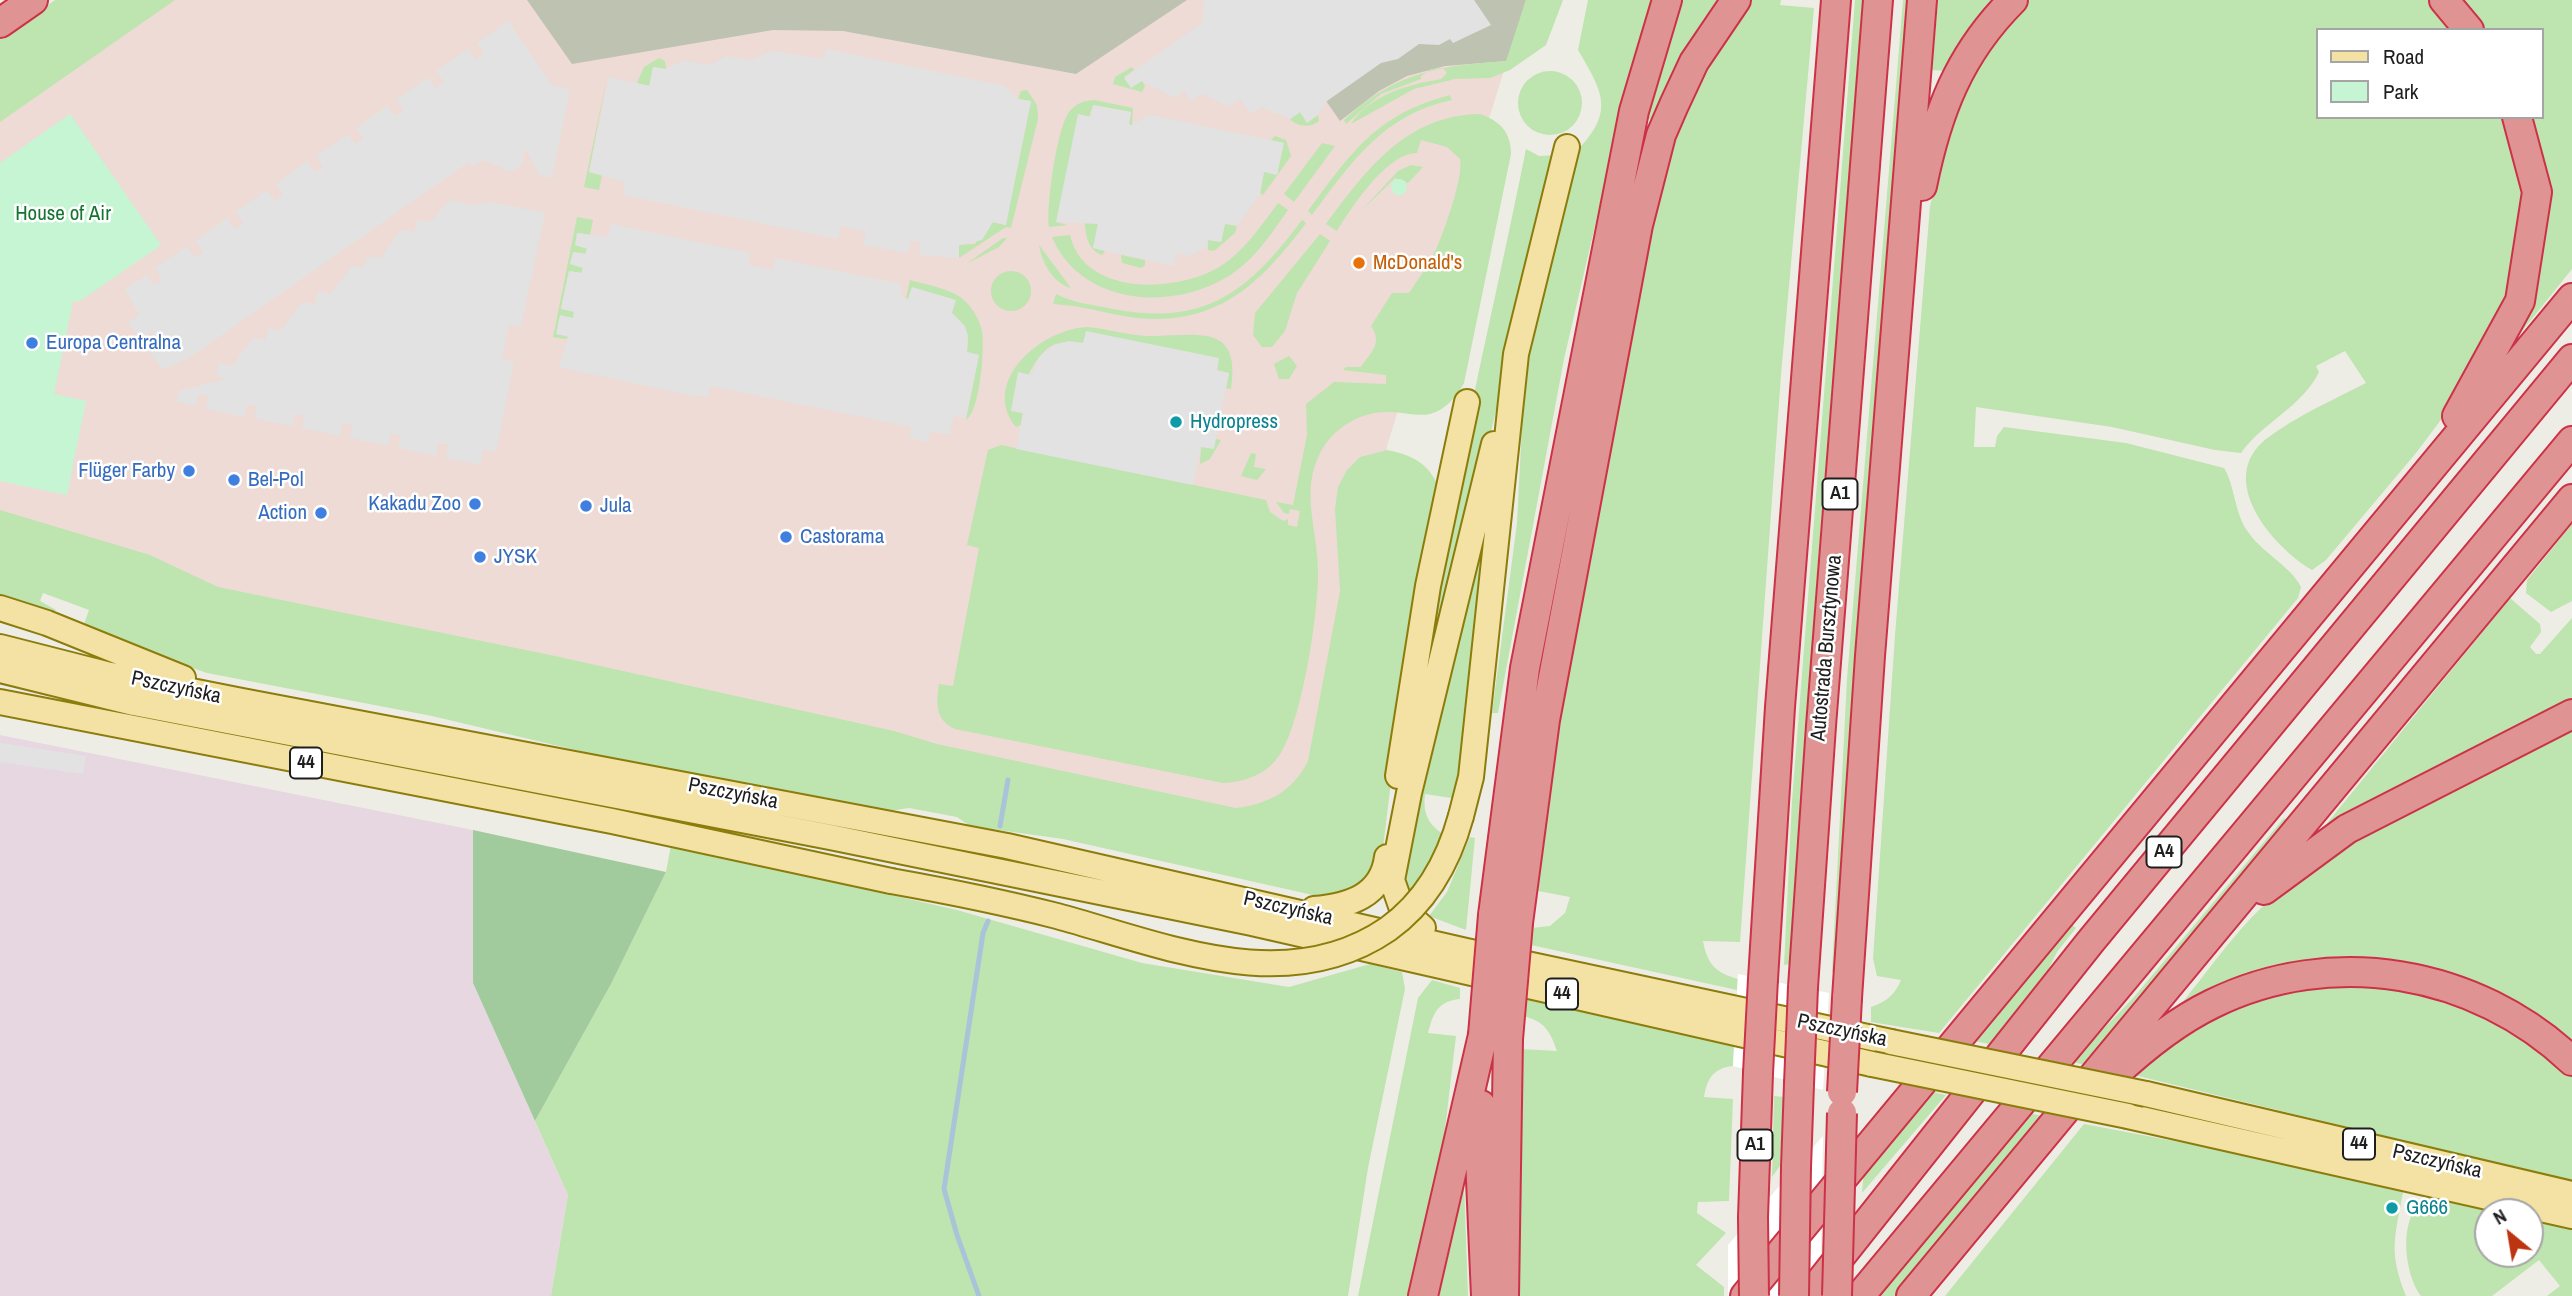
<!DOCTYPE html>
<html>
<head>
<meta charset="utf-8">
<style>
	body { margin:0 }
	#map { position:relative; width:2572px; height:1296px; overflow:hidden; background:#eeede5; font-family:"Archivo Narrow",sans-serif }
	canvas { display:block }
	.legend { position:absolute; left:2316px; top:28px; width:228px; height:91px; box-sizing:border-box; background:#fff; border:2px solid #a5a5a5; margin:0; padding:9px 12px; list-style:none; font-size:21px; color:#1e1e1e }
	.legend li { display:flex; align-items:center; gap:14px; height:35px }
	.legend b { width:35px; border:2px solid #a5a5a5 }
	.north { position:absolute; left:2474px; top:1198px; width:70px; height:70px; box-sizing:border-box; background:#fff; border:2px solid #a5a5a5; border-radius:50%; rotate:330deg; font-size:19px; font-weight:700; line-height:28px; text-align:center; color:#1e1e1e }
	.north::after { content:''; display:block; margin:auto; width:24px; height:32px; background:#bc3410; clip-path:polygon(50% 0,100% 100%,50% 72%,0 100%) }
</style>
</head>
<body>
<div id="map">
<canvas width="2572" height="1296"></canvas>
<ul class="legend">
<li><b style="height:9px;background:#f4e2a4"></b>Road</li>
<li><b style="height:19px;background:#c5f5d3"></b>Park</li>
</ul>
<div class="north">N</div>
</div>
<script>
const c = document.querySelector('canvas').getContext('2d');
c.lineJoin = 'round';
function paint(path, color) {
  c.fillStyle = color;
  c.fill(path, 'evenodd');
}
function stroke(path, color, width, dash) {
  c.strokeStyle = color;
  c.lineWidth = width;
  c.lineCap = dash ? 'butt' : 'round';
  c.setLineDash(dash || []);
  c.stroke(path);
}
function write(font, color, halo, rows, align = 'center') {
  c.font = font + ' "Archivo Narrow",sans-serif';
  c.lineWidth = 5;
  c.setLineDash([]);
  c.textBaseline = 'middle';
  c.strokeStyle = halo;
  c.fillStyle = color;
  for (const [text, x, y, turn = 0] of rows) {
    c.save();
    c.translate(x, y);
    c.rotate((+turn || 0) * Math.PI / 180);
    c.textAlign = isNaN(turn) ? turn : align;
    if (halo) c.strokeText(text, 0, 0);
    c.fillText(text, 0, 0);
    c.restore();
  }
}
const commercial = new Path2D(`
	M107,0H1526L1387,446L1358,874L0,552V74Z`);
const industrial = new Path2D(`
	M0,735L473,830V983L568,1195L551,1296H0Z`);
const construction = new Path2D(`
	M527,0H1187L1076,74L843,31L773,30L572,64Z
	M1256,0H1526L1507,61L1445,66L1407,76L1379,91L1340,121Z`);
const grass = new Path2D(`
	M55,0H175L0,122V39Z
	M1526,0H1563L1546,45L1510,70L1490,78L1455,79L1414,89L1351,124C1371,94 1408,85 1441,79L1447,73L1443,68L1431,69L1421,76V79L1381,94L1346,124L1344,120C1396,72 1438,66 1506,61Z
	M1588,0H1651L1628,84L1564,359L1498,713H1492L1517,523L1523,405L1533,326L1575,153C1615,112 1604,94 1578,50Z
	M1677,0H1721L1695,34L1655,119H1645Z
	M1749,0H1781L1780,5L1814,8L1781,375L1740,942L1703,941C1707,964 1716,973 1738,979L1737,990L1531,945L1532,928L1550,926L1565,913L1570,897L1533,890L1556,725L1658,175L1686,100Z
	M1855,0H1865C1839,321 1806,641 1795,963L1784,965L1792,801Z
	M1903,0H1912L1840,972H1832L1847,679Z
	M1938,0H1998L1947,71L1932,70Z
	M2030,0H2430L2458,30H2318V117H2505L2521,187V229L2515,283L2461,393L2416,453L2326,560L2312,570C2273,547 2215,480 2266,439C2296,416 2333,400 2366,383L2345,351L2316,366L2319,372C2303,406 2262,423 2241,453L2215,450L2112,427L1976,407L1974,447H1995L1997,436L2004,427L2126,443L2224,468C2235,486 2234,510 2246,529C2261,553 2290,565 2301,587L2298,598L1939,1033L1871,1022V1007C1886,1002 1895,995 1901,980L1877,976L1873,959L1895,635L1930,206L1948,137L1976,70L2020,8Z
	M2457,0H2572V269L2515,340L2533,284L2526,117H2542V30H2480Z
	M659,58L665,61L666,69L653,67L650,86L637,83L644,67Z
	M1132,67L1134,70L1124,77L1142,81L1145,86L1142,92L1113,84L1115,77Z
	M1518 103a32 32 0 1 1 64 0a32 32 0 1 1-64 0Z
	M607,77L589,172L602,175L599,190L584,187Z
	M1027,90L1037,105L1038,119L1011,228L1006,227L959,258V245L975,244L993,222L1005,225L1031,101L1018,99L1021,91Z
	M1450,95L1452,100C1384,114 1351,162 1312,215L1308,211C1352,152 1375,115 1450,95Z
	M1094,100L1133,108L1132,125H1129L1131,112L1093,105L1056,222L1068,225L1049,227C1046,206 1057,128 1069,112C1076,103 1084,101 1094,100Z
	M1300,112L1307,122L1318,115L1319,121C1311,128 1297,127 1290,119Z
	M1480,114C1500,121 1511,132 1511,154L1464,383C1457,396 1446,410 1430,414C1416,417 1401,411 1387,412C1357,412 1328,431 1317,460C1302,495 1318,534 1318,571C1319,610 1301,733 1275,761C1262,776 1243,782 1223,783L955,729C935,720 936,703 939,684L953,686L979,548L967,545L988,450L1001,445L1266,500L1270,512L1283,521L1288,519V525L1297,527L1300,511L1290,509L1289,514L1284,513L1276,502L1293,505L1307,435L1306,404L1334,382L1386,384V375L1343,370L1346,367H1361C1371,352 1383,343 1371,326L1392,293H1409C1419,278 1431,262 1438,245C1445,228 1464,175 1460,159L1447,147L1421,140L1417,153C1388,152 1351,208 1337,231L1326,224C1366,170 1406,115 1480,114Z
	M1275,136L1286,140L1291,156L1263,195L1260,193L1264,172L1277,174L1283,143L1271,140Z
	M1322,143L1335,146L1294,202L1284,194Z
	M1526,149L1539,156L1558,155L1420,724C1438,530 1488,340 1526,149Z
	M1411,165L1423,167L1408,183L1395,178L1362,210L1398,171Z
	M1278,203L1288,210C1270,235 1254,261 1227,277C1169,312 1080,304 1052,237L1070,235C1084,297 1178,293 1221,266C1245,250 1261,226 1278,203Z
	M577,217L593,220L590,235L578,233L575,245L587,248L586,254L574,252L583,267L582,273L569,271L561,308L574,311L573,318L560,316L569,337L565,339L553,337Z
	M1302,220L1306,223C1261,283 1218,326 1137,318C1118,316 1098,310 1079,307C1070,305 1060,305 1053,304L1056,294C1073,303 1094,305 1113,309C1206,327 1249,291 1302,220Z
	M1085,221L1098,224L1093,248L1105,251L1102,255C1088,250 1085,235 1085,221Z
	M1225,223L1237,226L1235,233L1214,251L1208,250V240L1221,242Z
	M1320,234L1330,241L1297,293L1285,331L1272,347H1262L1253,335L1255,313Z
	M1003,238H1007L999,247L966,264Z
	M1039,245L1071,288C1053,283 1042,263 1039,245Z
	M1121,255L1145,260V265L1141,268L1122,263Z
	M991 291a20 20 0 1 1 40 0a20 20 0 1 1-40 0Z
	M910,280C927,285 954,289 966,302C973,309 980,321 982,331C985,348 980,411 966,420L979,355L967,352C973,317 938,304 912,288L908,299L906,298Z
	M1088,327C1108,329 1127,335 1148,336C1193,337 1242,320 1231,389L1226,388L1229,373L1217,371L1219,358C1191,355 1069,335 1051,346C1033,357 1021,392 1011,410L1023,413L1021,425L1016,427C979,381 1043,328 1088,327Z
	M1289,356L1297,366L1289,379H1279L1274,364Z
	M1216,439L1221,440L1210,459L1200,464L1201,447Z
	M1387,450C1412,455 1429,463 1439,488L1394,757L1383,848L1368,883L1326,898L1063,839L970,826L957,817L909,808L882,812L643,766L432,716L207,673L89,632L84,624L89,610L43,593L40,601L56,610L45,617L0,599V510L150,555L218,587L555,656L894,731L937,744L1236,808C1269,804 1293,791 1308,761L1340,591L1335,509L1338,487L1347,470L1360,457Z
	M1251,453L1256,454L1254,467L1266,469L1257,480L1241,476Z
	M1490,513L1458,799L1425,794C1423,813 1427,823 1443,834L1428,872L1408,899L1399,883Z
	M2572,524V601L2551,612L2526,593L2527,580Z
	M2510,598L2540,624L2541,632L2530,647L2536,654H2540L2572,618V703L2320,832Z
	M2572,725V1049L2374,962L2177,1009C2205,975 2231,937 2262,907C2342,828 2472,776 2572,725Z
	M2284,818L2290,822L2091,1066L2072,1062L2134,997Z
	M1470,837L1475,838L1466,930L1429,916L1447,892Z
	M671,845L957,910L1142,963L1289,987L1370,964L1402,972L1405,989L1368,1168L1348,1296H551L568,1195L535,1121L611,984L666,872Z
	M2069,922L2076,928L2057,952L2048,970L1989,1044L1970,1040Z
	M1432,980L1460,988V999C1438,1001 1433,1013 1428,1033L1456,1036L1441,1163L1410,1296H1358L1418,998Z
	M2350,982L2399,986L2453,999L2536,1041L2572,1077V1182L2130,1074C2177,1036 2225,1003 2285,989C2306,984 2329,984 2350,982Z
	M1525,999L1734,1045L1733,1066C1713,1068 1707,1079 1704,1097L1733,1099L1729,1201L1698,1202L1697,1213L1726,1233L1696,1265L1724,1287V1296H1515L1520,1049L1557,1051C1550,1031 1545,1022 1524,1016Z
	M1928,1091L1946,1095L1862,1193L1864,1168Z
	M1774,1096L1784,1097L1780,1166L1772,1177Z
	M2029,1113L2047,1117L1896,1296H1875Z
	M2084,1124L2221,1150L2403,1192C2395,1238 2388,1251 2406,1296H1945Z
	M1464,1183L1468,1296H1434L1458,1185Z
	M2437,1197L2503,1212H2488V1254H2530V1218L2572,1228V1296H2547L2560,1286L2539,1260L2492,1296H2421C2402,1271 2396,1200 2437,1197Z`);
const forest = new Path2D(`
	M473,830L666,872L611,984L535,1121L473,983Z`);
const park = new Path2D(`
	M70,114L161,245L80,301H73L54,394L86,401L67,495L0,481V163Z
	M1391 187a8 8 0 1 1 16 0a8 8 0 1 1-16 0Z`);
const parking = new Path2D(`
	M1204,0H1474L1491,25L1453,43L1450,39L1439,45L1419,44L1398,59L1381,63L1327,101L1318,115L1307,123L1300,112L1290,119L1262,107L1251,114L1240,99L1229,106L1202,94L1191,101L1184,91L1174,98L1142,81L1131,88L1124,78L1202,23Z
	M508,21L553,86L570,89L552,178L539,175L525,148L522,165L511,172L484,160L473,167L469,162L189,358L162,370L145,346L156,339L151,332L140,339L128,323L139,315L125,289L147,275L154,285L162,280L155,268L187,246L195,257L203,252L195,241L227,218L235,229L243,223L235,212L267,190L275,201L283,195L276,184L307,161L315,172L323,167L316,156L348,134L355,144L363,138L356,128L387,106L396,116L403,110L396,100L428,77L436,88L444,82L436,71L468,49L476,60L484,54L477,43Z
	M826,49L1005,86L1018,99L1031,101L1006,225L993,222L982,240L959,245V258L919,255L920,242L911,241L908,253L863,245L866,232L841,226L838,239L623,195L625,182L589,172L609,77L649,86L653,67L666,69L684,60L709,65L727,56L752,60L771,51L823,59Z
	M1093,105L1131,112L1129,124L1131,125L1150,115L1284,143L1277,175L1264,172L1260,194L1237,226L1225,224L1221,242L1208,240L1207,247L1189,256L1177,253L1174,266L1093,248L1098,224L1056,222L1078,114L1091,117Z
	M450,200L475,205L491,202L545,213L521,327L509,325L502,359L514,362L496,452L483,449L480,465L446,458L448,445L438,443L436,456L398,448L401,436L391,433L388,446L350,438L352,425L342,424L340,436L302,428L304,416L295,414L292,426L254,418L257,406L247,404L244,417L206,409L208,396L198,394L196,406L177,402L179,391L226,379L216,376L219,363L232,366L253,338L265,340L269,328L281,330L302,302L315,304L318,291L330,294L352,266L364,268L367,256L380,258L401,230L414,232L417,220L430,222Z
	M611,224L750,253L748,265L772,270L775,258L901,284V297L908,299L912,287L956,300L952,313L965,326L968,336L967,352L979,355L966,418L954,416L949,435L931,431L928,442L910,438L911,427L711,386L708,397L689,395L558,367L569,337L556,334L560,315L573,318L574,312L561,309L569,271L581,273L583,268L570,264L573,252L585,254L587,249L575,245L577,233L608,237Z
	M1086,331L1219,358L1217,370L1229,373L1214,449L1201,447L1193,485L1016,449L1023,413L1011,411L1018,372L1031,375L1039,357L1056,344L1069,341L1083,343Z
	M0,743L86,756L83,774L0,762Z`);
const pier = new Path2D(`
	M1738,974L1829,993L1823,1090L1733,1066Z
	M1823,1136L1820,1296H1728V1245Z`);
const stream = new Path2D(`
	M1000,826L1008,780
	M979,1296L957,1235L944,1189L983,933L988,921`);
const major = new Path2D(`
	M0,608L47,623L183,678
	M0,647L106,674L242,701L1007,846L1466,951L1891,1042
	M0,670L134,703L830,837L1252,923L1872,1064
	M0,702L612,821L891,881
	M1398,776L1428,586L1467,402
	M1461,816L1471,777L1516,354L1567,147
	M1314,909C1349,906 1382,896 1387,857
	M1423,928L1402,909L1392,880L1409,793L1494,444
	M2146,1094L2572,1194
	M2128,1116L2572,1216`);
const highway = new Path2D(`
	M2444,0L2469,30
	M0,23L33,0
	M1922,186C1937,112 1959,54 2013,0
	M2457,416L2520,301L2537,192L2517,117
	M2264,890L2347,829L2572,714
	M1493,915L1525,668L1634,111L1667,0
	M1518,923L1545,720L1638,225L1661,135L1674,105L1694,62L1736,0
	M1763,979L1780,707L1836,0
	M1803,987L1821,726L1878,0
	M1847,998L1870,656L1922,0
	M2113,1076C2143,1048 2175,1022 2212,1004C2332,945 2476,970 2572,1061
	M1481,1105L1480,1157L1486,1296
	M1796,1167L1799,1084
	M1753,1217L1758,1073
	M1423,1296L1483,1035
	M1504,1296L1508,1039
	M1745,1296L2572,298
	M1809,1296L2091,941L2572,359
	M1860,1296L2572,441
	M1911,1296L2572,499`);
const majorBridge = new Path2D(`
	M891,881C947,891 1002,902 1057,916C1164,945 1286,999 1388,929C1427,901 1449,860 1461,816
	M1891,1042L2146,1094
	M1872,1064L2128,1116`);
const highwayBridge = new Path2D(`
	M1483,1035L1493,915
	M1508,1039L1518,923
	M1758,1073L1763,979
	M1799,1084L1803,987
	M1842,1092L1847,998
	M1753,1217L1754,1296
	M1794,1296L1796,1167
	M1837,1296L1842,1113`);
const markers = [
	[1359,263,7,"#e8710a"],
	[32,343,7,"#3f7fe0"],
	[1176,422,7,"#0f9aa8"],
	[189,471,7,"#3f7fe0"],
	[234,480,7,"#3f7fe0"],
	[475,504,7,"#3f7fe0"],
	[586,506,7,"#3f7fe0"],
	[321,513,7,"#3f7fe0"],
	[786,537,7,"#3f7fe0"],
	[480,557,7,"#3f7fe0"],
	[2392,1208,7,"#0f9aa8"]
];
const shields = [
	[1840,494,35],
	[306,763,32],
	[2164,852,35],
	[1562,994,32],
	[2359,1144,32],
	[1755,1145,35]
];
const shieldNames = [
	["A1",1840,494],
	["44",306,763],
	["A4",2164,852],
	["44",1562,994],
	["44",2359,1144],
	["A1",1755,1145]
];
const parkNames = [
	["House of Air",63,214]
];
const foodNames = [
	["McDonald's",1373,263]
];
const shopNames = [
	["Europa Centralna",46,343],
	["Flüger Farby",175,471,"right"],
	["Bel-Pol",248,480],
	["Kakadu Zoo",461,504,"right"],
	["Jula",600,506],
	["Action",307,513,"right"],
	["Castorama",800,537],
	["JYSK",494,557]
];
const cultureNames = [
	["Hydropress",1190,422],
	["G666",2406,1208]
];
const streetNames = [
	["Autostrada Bursztynowa",1827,648,-85],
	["Pszczyńska",176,688,12],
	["Pszczyńska",733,794,11],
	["Pszczyńska",1288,909,13],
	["Pszczyńska",1842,1031,12],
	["Pszczyńska",2437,1162,13]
];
paint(commercial, '#eedbd5');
paint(industrial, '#e7d7e1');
paint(construction, '#bec2b1');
paint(grass, '#bee4af');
paint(forest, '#a1ca9d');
paint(park, '#c5f5d3');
paint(parking, '#e2e2e2');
paint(pier, '#fff');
stroke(stream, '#a9c4d8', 5);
stroke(major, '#8c7c0c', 28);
stroke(highway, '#cc3247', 32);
stroke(major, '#f4e2a4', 24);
stroke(highway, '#df9493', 28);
stroke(majorBridge, '#8c7c0c', 28, []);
stroke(highwayBridge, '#cc3247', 32, []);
stroke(majorBridge, '#f4e2a4', 24);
stroke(highwayBridge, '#df9493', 28);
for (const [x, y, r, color] of markers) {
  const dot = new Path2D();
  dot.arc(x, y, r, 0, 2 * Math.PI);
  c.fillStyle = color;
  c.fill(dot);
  stroke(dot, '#fff', 2.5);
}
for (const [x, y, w] of shields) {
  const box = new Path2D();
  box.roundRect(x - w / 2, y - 15.5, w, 31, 5);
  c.fillStyle = '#fff';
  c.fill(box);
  stroke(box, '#1e1e1e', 2);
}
write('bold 19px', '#1e1e1e', null, shieldNames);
write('21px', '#147430', '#fff', parkNames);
write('21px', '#c56008', '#fff', foodNames, 'left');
write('21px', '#366cbe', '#fff', shopNames, 'left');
write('21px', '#0d838f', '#fff', cultureNames, 'left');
write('21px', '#1e1e1e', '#fff', streetNames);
</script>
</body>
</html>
